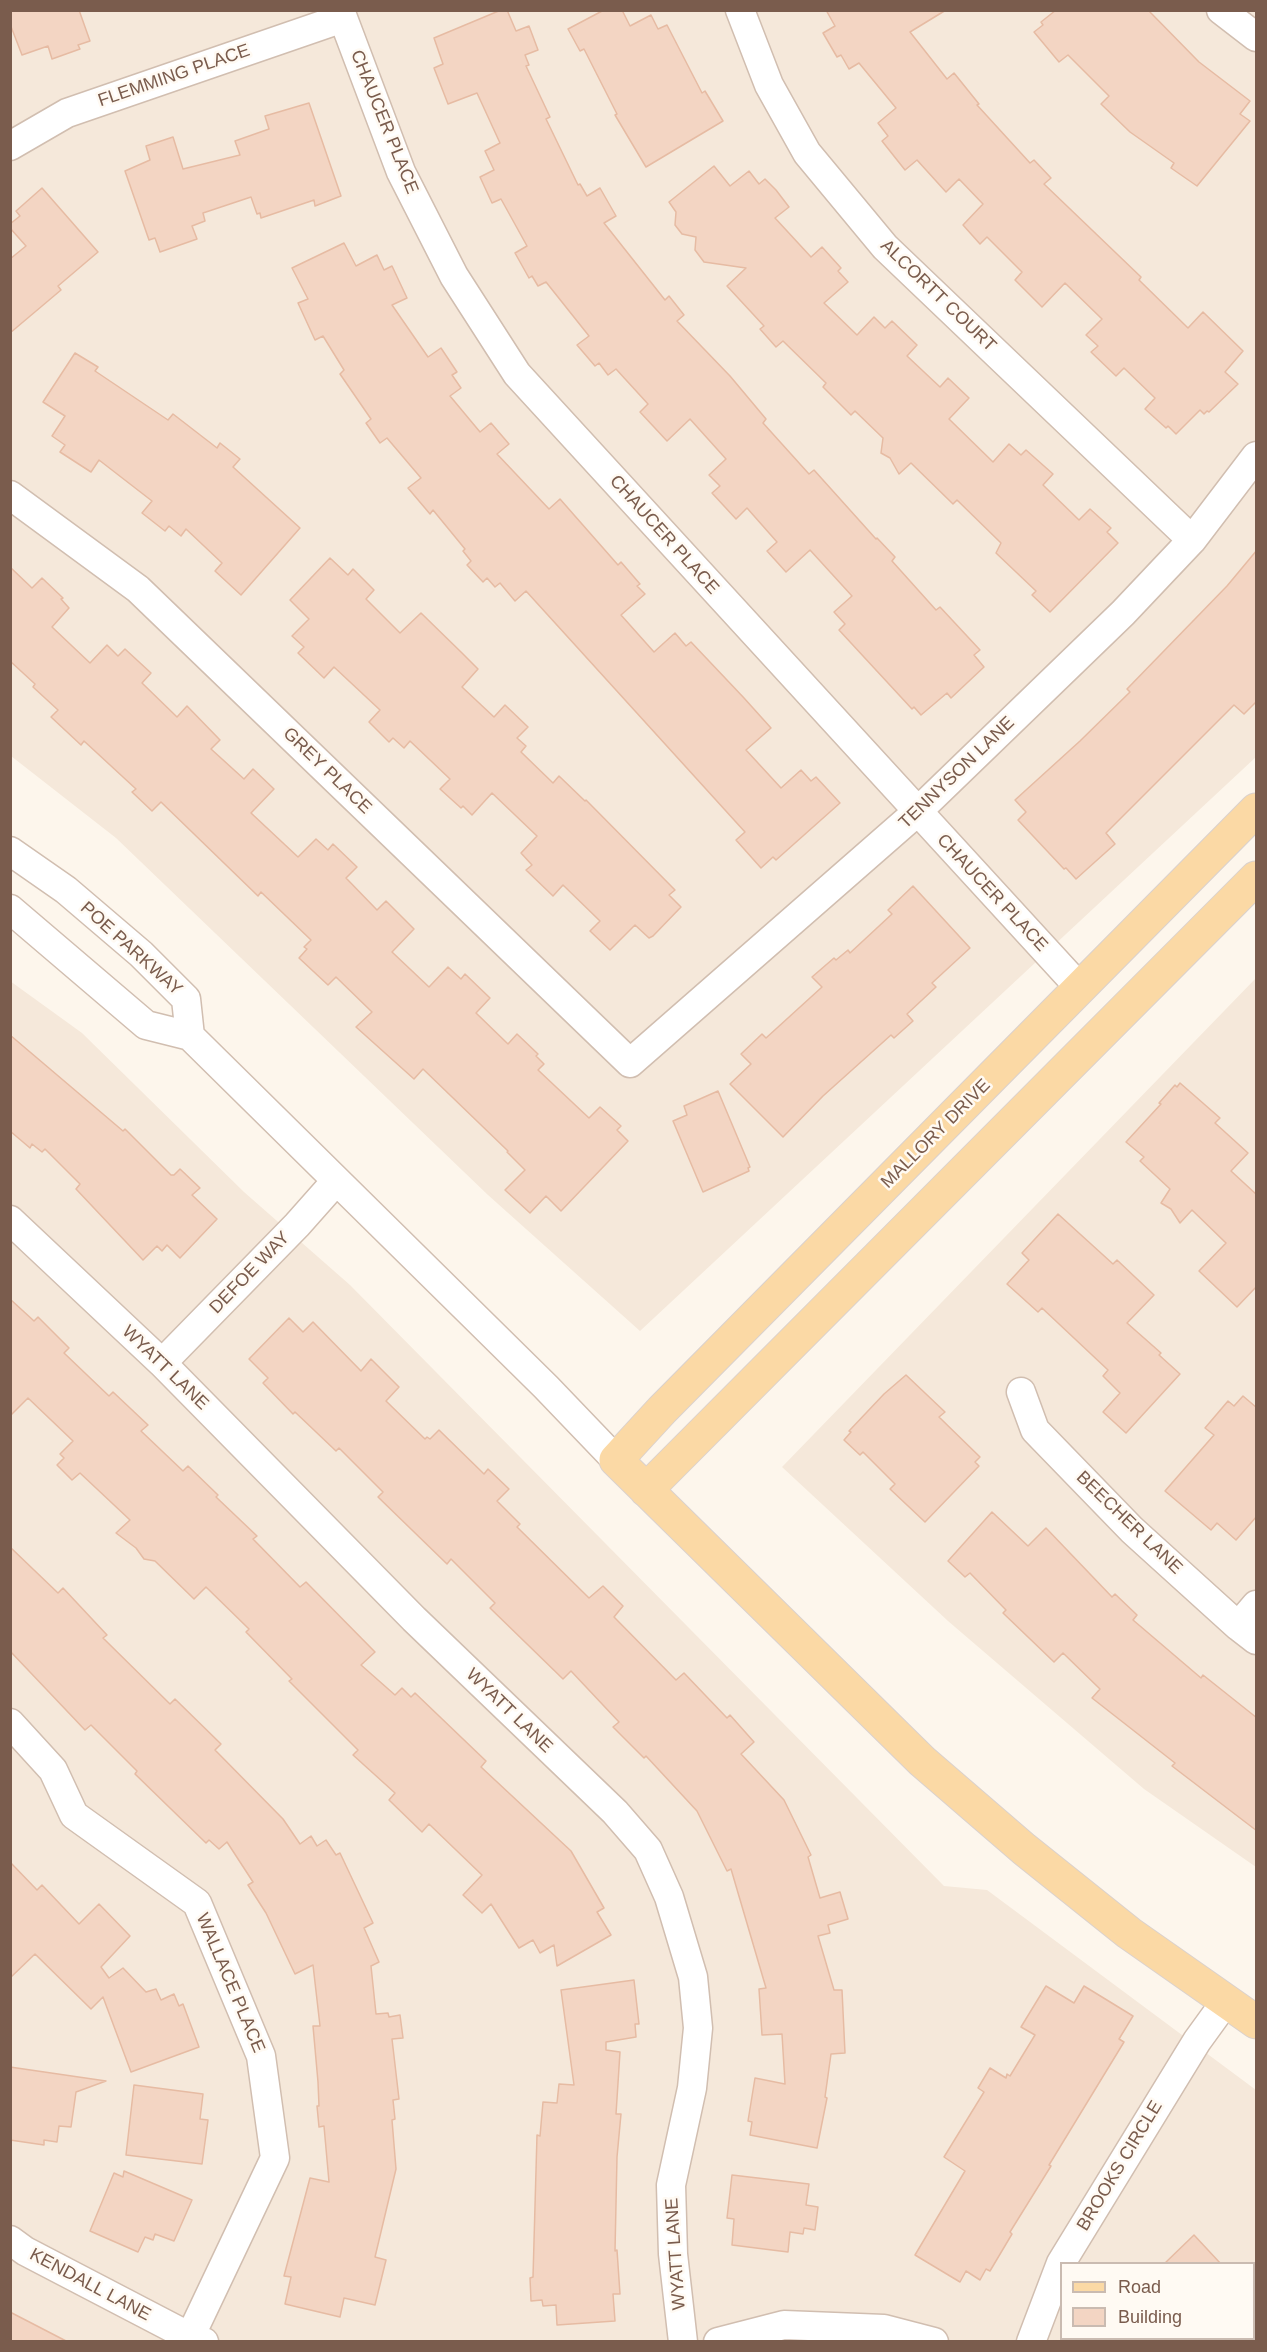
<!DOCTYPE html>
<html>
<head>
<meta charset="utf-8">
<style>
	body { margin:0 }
	#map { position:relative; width:1267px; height:2352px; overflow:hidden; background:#fdf6ec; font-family:Arial,sans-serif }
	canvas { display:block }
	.frame { position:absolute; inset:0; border:12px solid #7a5c4d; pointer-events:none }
	.legend { position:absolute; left:1060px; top:2262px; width:195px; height:78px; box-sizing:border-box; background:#fffaf3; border:2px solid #cabbb1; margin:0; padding:8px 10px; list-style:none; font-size:18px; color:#7a5c4d }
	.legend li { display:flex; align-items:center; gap:12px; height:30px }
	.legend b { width:30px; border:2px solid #cabbb1 }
</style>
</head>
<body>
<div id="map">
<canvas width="1267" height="2352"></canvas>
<div class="frame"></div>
<ul class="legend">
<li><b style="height:8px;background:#fbd9a5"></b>Road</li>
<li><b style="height:16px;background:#f3d5c3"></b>Building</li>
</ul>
</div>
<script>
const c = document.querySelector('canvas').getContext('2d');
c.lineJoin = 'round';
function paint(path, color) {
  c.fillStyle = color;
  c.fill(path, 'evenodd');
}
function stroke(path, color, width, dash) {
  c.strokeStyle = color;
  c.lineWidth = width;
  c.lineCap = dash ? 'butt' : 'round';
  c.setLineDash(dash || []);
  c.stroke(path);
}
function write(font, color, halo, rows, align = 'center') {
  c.font = font + ' Arial,sans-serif';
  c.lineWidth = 5;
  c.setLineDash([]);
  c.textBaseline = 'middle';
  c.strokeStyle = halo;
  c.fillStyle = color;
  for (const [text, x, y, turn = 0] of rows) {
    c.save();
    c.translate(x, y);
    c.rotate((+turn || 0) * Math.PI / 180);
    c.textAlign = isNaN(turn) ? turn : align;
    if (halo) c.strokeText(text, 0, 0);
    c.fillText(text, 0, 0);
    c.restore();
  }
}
const residential = new Path2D(`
	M10,11H1256V757L640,1331L488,1195L116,838L11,756Z
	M1256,978V1867L1144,1789L948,1621L782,1467Z
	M10,981L82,1033L244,1192L350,1285L944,1886L987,1890L1256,2090V2341H11ZM1062,2264H1254V2338H1062Z`);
const building = new Path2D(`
	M10,10H79L90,41L78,45L80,49L52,59L48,46L22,55L10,24Z
	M501,10H507L516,31L529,26L538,50L525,55L529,65L526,66L550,117L546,119L578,185L580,184L587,196L600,188L616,216L604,223L665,300L669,296L684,315L677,321L730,376L766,419L763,423L809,474L814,470L876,539L877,538L895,557L892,561L936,610L940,607L980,650L974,655L984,667L951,698L947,693L921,715L914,707L912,709L839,630L845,624L834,612L852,596L810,550L786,572L767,551L777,542L747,508L736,519L712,493L720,486L709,475L726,459L690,419L667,441L640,412L648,404L616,369L608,375L599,363L595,366L577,345L589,336L546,282L538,286L532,276L529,278L515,253L527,246L501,199L492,203L480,177L494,170L485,151L500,143L477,93L448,104L434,68L443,64L434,38Z
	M604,10H622L630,26L651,15L658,29L667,25L702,93L705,91L723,121L646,167L615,115L617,114L584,49L580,51L568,29Z
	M826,10H946L910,32L947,79L954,73L979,104L977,105L1030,163L1034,160L1051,178L1044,184L1141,277L1139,280L1188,328L1203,312L1243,351L1225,372L1238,384L1209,412L1207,411L1204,414L1200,410L1176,434L1168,426L1166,428L1145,409L1155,398L1124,368L1116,376L1091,352L1098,346L1086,335L1102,319L1065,283L1042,307L1015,280L1022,272L987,237L980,244L963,225L983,204L959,179L946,192L917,160L905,170L882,141L888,136L878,123L896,108L859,63L849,69L841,55L837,57L823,33L835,26Z
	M1056,10H1148L1199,62L1250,101L1240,114L1250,121L1197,186L1171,168L1174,163L1130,132L1101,104L1109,96L1068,55L1059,62L1034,32L1043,25L1041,22Z
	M309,103L341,196L315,206L314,200L261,218L260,213L257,214L251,197L203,213L205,221L192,226L197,239L160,252L155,238L149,240L125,171L150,160L146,146L173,137L183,169L240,155L235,141L269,129L265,116Z
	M714,166L730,186L749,171L759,184L765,179L776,190L789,207L775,218L811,257L822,247L841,268L838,271L848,282L824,303L857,335L874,317L885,328L892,321L917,345L907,356L940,387L948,378L969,398L949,419L993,462L1009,444L1021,455L1026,450L1053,474L1043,485L1079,520L1090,509L1111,528L1107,532L1118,543L1050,612L1032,595L1036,591L996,553L1001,543L957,500L953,504L911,463L899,474L890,458L881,453L883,438L855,411L851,415L823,387L826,383L783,341L776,347L760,329L764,326L727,286L746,268L704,262L695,250L696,237L682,234L675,225L676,212L669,202Z
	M42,188L98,252L58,286L61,290L10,333V259L26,246L10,228V224L20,216L16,211Z
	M344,243L356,266L377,255L384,270L392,266L407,298L392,305L428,357L441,348L457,372L452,375L461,388L450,396L480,432L491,423L509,444L497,454L549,509L560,499L618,565L621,562L640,584L637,586L645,594L621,615L654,652L675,633L686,646L691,642L744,698L771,728L746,750L781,788L801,770L811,781L816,777L840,803L776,860L773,857L761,868L736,840L745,832L526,591L515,601L500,583L495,587L487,578L483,582L467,565L471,561L463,551L465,549L433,510L430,514L408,488L421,478L387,438L380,443L366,423L371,419L340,374L344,370L323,336L315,340L298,303L308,299L292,268Z
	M75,353L98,367L95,371L168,420L173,414L217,448L220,443L240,459L233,467L300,528L241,595L215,571L222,563L186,529L181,536L169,526L165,531L142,513L152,501L99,460L91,472L60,452L65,445L52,436L65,416L43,402Z
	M1257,550V701L1244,714L1234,705L1106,833L1115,844L1076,879L1066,868L1064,869L1018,820L1026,812L1015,800L1080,741L1130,692L1127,689L1227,586Z
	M330,558L348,575L353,569L374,590L366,599L400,633L421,613L462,653L478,669L462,687L494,717L505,705L528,727L517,738L526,746L521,752L553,783L559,776L585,801L586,800L675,890L669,895L681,907L653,936L649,938L635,925L610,950L590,931L600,921L563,885L553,896L526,870L532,865L521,853L537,836L492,793L472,815L463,806L461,808L440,789L450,779L410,741L404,748L393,738L389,742L369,722L380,710L334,667L324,678L298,653L304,647L292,636L309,619L290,600Z
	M10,567L32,588L42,578L63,598L61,599L69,608L52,627L90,663L107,645L118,656L125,649L151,673L142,683L177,717L187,706L220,740L211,749L244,779L253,769L274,789L251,813L298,857L316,839L328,850L333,844L357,867L346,878L377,910L386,901L414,929L392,952L429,987L448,967L461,979L465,974L490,998L476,1013L508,1044L517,1034L538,1054L536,1056L544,1064L538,1070L589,1118L600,1107L621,1126L617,1130L628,1141L561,1211L546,1196L530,1213L505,1190L525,1170L507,1152L508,1151L423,1069L414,1079L356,1027L372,1012L336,977L328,985L299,958L307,949L304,947L311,940L261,892L258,896L161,802L152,811L132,792L136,789L84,741L81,745L51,717L58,710L33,687L35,684L10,661Z
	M913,886L970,948L932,983L936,987L907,1014L913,1021L894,1038L891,1035L823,1096L783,1137L730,1084L751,1064L741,1054L762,1034L766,1038L822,987L812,977L834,958L836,960L848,950L850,953L892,914L888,910Z
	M10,1035L123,1131L125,1129L171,1175H174L180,1169L200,1188L192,1195L217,1219L180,1258L167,1245L162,1251L157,1246L143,1260L76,1189L80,1184L45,1149L42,1152L32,1144L30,1148L10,1131Z
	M1180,1083L1220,1118L1215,1123L1248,1153L1231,1171L1257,1195V1286L1237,1307L1199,1271L1226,1243L1192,1210L1180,1223L1171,1209L1161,1203L1170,1189L1140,1161L1144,1157L1126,1142L1161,1104L1159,1103L1175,1085L1177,1087Z
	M718,1091L750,1167L748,1168L749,1171L703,1192L673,1121L687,1115L684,1106Z
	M1058,1214L1113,1264L1117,1260L1154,1295L1127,1323L1161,1353L1159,1355L1180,1374L1126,1433L1103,1412L1120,1393L1103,1376L1108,1370L1042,1308L1038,1312L1007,1284L1029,1260L1022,1253Z
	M10,1299L34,1321L38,1317L69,1348L64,1353L109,1396L113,1392L148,1425L141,1431L183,1471L188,1466L218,1495L216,1497L257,1536L253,1539L300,1587L306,1582L375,1652L361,1665L395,1695L402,1688L411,1697L415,1693L486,1761L481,1767L571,1851L604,1908L597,1912L611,1935L557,1966L554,1945L540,1953L533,1940L519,1948L491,1904L482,1913L463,1895L482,1875L429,1824L422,1832L389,1800L395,1793L353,1755L358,1750L289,1681L292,1679L246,1632L249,1629L206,1587L194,1599L155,1561L144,1559L136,1548L116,1533L130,1520L80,1473L72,1480L57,1465L64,1458L60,1454L73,1441L28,1398L10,1416Z
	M289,1318L303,1332L313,1322L361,1371L371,1359L399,1387L386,1401L425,1439L427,1437L430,1439L439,1430L484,1474L488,1469L509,1489L497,1501L520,1524L517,1527L589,1598L603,1586L623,1606L614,1617L676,1680L684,1673L727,1718L730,1715L754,1742L741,1754L784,1800L811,1855L808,1857L820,1898L840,1892L848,1919L828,1925L830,1933L818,1936L834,1990H842L845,2053L831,2054L825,2097L827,2098L817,2148L750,2135L752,2122L748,2121L755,2078L785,2084L782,2034L762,2035L759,1989L766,1988L731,1869L727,1871L697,1811L646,1756L644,1758L613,1727L619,1722L571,1671L563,1679L490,1608L495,1603L451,1559L447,1564L378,1497L383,1492L339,1448L336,1451L295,1412L293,1414L263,1383L268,1378L249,1359Z
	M906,1375L945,1412L939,1417L980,1457L975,1462L979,1466L925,1522L890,1489L895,1484L863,1452L860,1455L844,1440L851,1432L849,1431L884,1394Z
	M1243,1396L1257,1408V1516L1236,1540L1217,1523L1211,1530L1165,1491L1214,1435L1205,1428L1228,1401L1234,1406Z
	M992,1512L1028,1546L1046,1528L1112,1597L1115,1594L1137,1615L1133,1620L1201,1678L1203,1675L1257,1718V1831L1172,1766L1175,1763L1092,1698L1100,1689L1063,1653L1054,1662L1003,1613L1006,1610L970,1573L965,1577L948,1561Z
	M10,1547L58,1593L63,1588L107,1635L103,1638L170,1704L175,1699L221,1744L215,1750L283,1819L300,1844L311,1836L317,1846L326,1840L336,1855L340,1853L373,1923L364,1928L379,1962L371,1966L376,2014L388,2013L389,2017L400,2015L403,2038L392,2039L399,2099L393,2100L395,2119L392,2120L396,2169L375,2257L386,2260L375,2305L344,2298L340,2317L285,2304L291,2277L284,2276L310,2178L329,2182L324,2126L319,2127L317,2106H319L318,2082L313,2026H320L313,1965L295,1974L266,1913L248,1885L253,1882L227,1842L219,1849L209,1840L206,1843L135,1774L137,1771L91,1725L85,1730L10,1651Z
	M10,1862L37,1890L42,1885L79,1924L99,1904L130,1936L101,1967L109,1978L123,1968L146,1992L156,1989L161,2000L174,1994L179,2006L183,2004L199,2047L131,2072L103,1997L91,2009L35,1954L10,1978Z
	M634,1980L639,2024H635L636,2037L606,2042V2050L620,2052L616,2114H621L617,2157L615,2251L617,2250L620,2294H613L615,2321L557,2325L556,2305L543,2306L542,2300L531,2301L530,2278L533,2277L537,2135L540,2136L543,2102L557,2103L559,2084L574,2085L561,1990Z
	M1046,1986L1074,2003L1084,1986L1133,2016L1119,2039L1124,2042L1049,2165L1051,2166L1010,2232L1012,2234L990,2271L986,2269L980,2280L966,2271L960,2282L915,2255L965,2171L944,2157L984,2092L978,2088L990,2068L1006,2078L1007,2074L1010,2076L1035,2035L1021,2027Z
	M10,2067L106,2081L76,2092L71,2127L59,2126L57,2142L44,2140V2145L10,2140Z
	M134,2085L203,2094L200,2119L208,2120L202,2164L126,2155Z
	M124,2171L192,2200L174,2241L155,2234L153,2240L145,2237L138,2252L90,2231L114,2173L123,2177Z
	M732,2175L809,2184L806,2205L818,2207L815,2230L804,2228L803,2234L790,2232L788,2252L732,2245L734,2219L727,2218Z
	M1194,2235L1221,2264H1164Z
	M10,2312L68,2342H10Z`);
const minor = new Path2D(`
	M740,10L769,85L807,153L885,247L1192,540
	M1221,10L1256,37
	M10,146L67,113L343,18L401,172L454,276L517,374L1080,988
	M10,495L138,589L630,1063L917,812L1123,613L1192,540L1256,456
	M10,851L66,890L141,954L186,999L190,1036
	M10,909L146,1025L190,1036
	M190,1036L546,1387L616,1460
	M10,1220L162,1363L414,1619L615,1812L648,1850L669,1897L693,1977L698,2028L692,2088L671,2185L673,2254L683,2342
	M162,1363L297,1225L336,1181
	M1021,1392L1035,1430L1132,1530L1238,1626L1256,1640
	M1238,1626L1256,1605
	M10,1723L53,1770L74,1815L197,1903L261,2056L275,2158L190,2337
	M10,2240L25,2251L190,2337L204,2342
	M718,2342L784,2325L884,2329L934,2342
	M1031,2342L1061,2263L1197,2041L1226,2001`);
const major = new Path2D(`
	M1256,810L662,1410L616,1460L922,1761L1024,1849L1129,1933L1256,2022
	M646,1490L1256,878`);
const streetNames = [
	["FLEMMING PLACE",174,76,-19],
	["CHAUCER PLACE",384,122,68],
	["ALCORTT COURT",938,296,44],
	["CHAUCER PLACE",664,535,48],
	["GREY PLACE",327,771,44],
	["TENNYSON LANE",957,773,-44],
	["CHAUCER PLACE",992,893,47],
	["POE PARKWAY",131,949,42],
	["MALLORY DRIVE",936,1134,-45],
	["DEFOE WAY",250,1273,-46],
	["WYATT LANE",165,1368,44],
	["BEECHER LANE",1129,1523,44],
	["WYATT LANE",509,1711,44],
	["WALLACE PLACE",230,1983,67],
	["BROOKS CIRCLE",1120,2166,-59],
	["WYATT LANE",676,2254,-94],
	["KENDALL LANE",90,2285,28]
];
paint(residential, '#f5e8da');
paint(building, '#f3d5c3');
stroke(building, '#e6bba3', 1.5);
stroke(minor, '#d1beb0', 31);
stroke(major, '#dad1cd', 35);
stroke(minor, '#fff', 28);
stroke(major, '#fbd9a5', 33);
write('18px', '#7a5c4d', '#fffaf3', streetNames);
</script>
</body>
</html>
